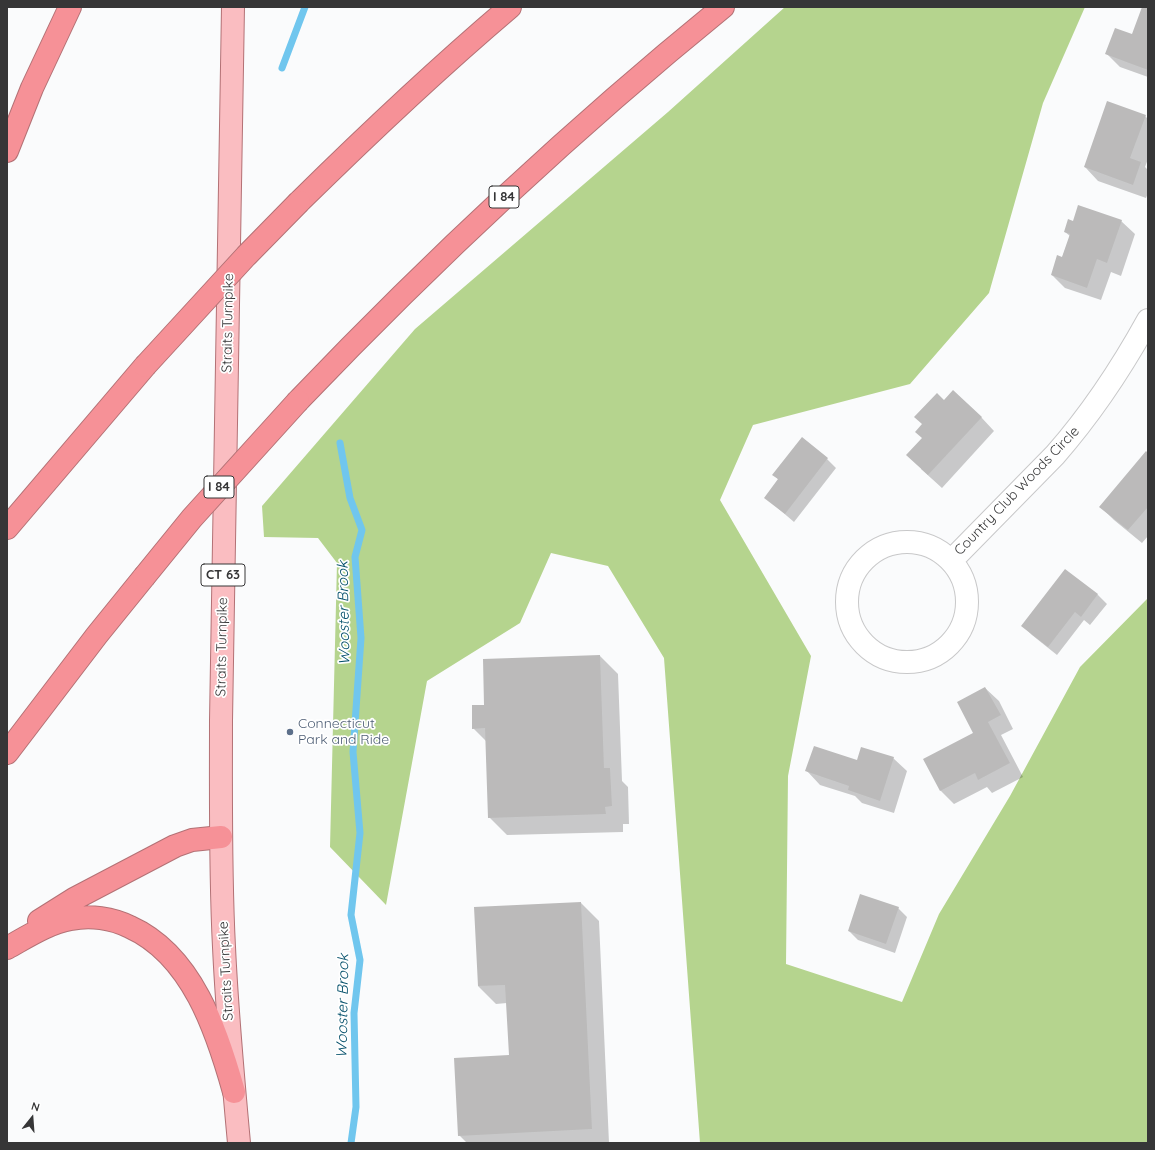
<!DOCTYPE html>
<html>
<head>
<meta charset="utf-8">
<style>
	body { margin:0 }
	#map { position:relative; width:1155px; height:1150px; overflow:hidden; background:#fafbfc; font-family:Quicksand,sans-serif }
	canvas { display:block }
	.frame { position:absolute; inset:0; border:8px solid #363637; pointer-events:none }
	.north { position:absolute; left:12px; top:1098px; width:40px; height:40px; -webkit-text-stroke:3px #fff; paint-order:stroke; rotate:17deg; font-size:11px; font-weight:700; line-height:16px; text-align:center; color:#363637 }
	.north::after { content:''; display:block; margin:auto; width:14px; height:18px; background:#363637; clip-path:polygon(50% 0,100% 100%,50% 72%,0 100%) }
</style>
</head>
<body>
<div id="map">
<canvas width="1155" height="1150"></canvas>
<div class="frame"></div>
<div class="north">N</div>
</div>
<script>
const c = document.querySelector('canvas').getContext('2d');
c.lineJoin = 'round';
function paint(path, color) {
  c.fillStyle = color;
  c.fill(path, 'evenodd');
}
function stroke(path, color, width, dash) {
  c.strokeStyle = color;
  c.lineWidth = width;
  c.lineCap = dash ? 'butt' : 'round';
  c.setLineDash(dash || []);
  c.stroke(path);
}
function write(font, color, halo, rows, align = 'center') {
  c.font = font + ' Quicksand,sans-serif';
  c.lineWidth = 3.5;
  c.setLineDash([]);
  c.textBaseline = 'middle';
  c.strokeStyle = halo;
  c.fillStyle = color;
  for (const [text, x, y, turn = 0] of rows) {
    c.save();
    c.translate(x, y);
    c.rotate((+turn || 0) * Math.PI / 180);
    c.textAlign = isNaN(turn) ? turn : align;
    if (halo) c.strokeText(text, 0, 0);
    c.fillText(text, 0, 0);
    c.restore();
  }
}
const green = new Path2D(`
	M785,7H1085L1043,103L989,293L910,384L753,425L720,500L811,656L788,776L786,964L902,1002L939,914L1010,796L1080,667L1148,598V1143H700L664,658L608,566L551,553L520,623L427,681L386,905L330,847L337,563L318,538L264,537L262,506L415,329L668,112Z`);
const shadow = new Path2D(`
	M1143,7H1148V77L1120,67L1106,53L1133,35Z
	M1145,116L1148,119V159L1145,167L1148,170V193L1146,198L1098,181L1085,167Z
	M1121,221L1135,234L1121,276L1111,272L1101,300L1065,288L1052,275L1062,258L1070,236L1065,232L1074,222Z
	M944,401L981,417L994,431L942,488L921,469L923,424Z
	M1148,454V536L1142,543L1114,520L1101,507Z
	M827,459L836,468L794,522L766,498L779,480L774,475Z
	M1065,570L1098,595L1107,604L1090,625L1084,620L1057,655L1032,635L1023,626Z
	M600,656L618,674L622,781L628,787L629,824H623V832L507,835L489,817L486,741L473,728L485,706Z
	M985,688L999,701L1013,729L1001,735L1023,777L992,793L987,787L954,804L941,791L924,760L974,733Z
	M893,758L907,771L894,813L862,803L855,796L820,785L807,771L857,761Z
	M581,903L599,921L609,1143H467L459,1135L510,1056L507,1003L496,1004L478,986Z
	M898,908L907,917L895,953L858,940L849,931Z`);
const stream = new Path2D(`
	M282,68L305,7
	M340,443L350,498L362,530L355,557L361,638L353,752L360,833L351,915L360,960L354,1013L356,1107L351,1143`);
const building = new Path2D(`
	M1142,7H1148V70L1105,54L1115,28L1132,34Z
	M1107,101L1146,115L1130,158L1141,162L1133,185L1084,167Z
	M1078,205L1122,220L1107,263L1097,259L1087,288L1051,275L1057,255L1062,257L1070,234L1064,232L1068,219L1073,221Z
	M953,390L982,417L928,475L906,455L922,438L915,432L922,424L914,417L937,393L944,400Z
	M802,437L828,458L785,514L764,498L778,479L772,475Z
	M1146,451L1148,453V507L1128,530L1099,507Z
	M1065,569L1098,594L1081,617L1075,612L1048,647L1021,626Z
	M600,655L604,768H610L612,806L605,807L606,814L488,818L485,728L472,729V705H484L483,659Z
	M985,687L1001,715L988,722L1010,763L978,780L975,773L940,791L923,759L973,733L957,702Z
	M814,746L857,760L861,747L894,757L880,801L848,790L849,786L805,771Z
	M860,894L899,907L886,944L848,931Z
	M581,902L592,1129L458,1136L454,1058L509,1055L505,985L478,986L474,907Z`);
const minor = new Path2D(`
	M847 602a60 60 0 1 1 120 0a60 60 0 1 1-120 0Z
	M951,561L1055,455C1091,414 1121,369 1148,320`);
const major = new Path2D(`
	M233,7L221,720C221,796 220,871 224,947C227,1012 233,1078 239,1143`);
const highway = new Path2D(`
	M7,151L32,88L70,7
	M299,202C367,135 437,69 510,7
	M298,401C432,261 573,129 723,7
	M7,528L145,366
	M7,753L97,635L144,577
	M39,921L74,899L175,846L192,840L221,837
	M7,948C27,937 48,923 71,919C90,915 112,918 130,927C192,955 217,1031 234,1092`);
const highwayBridge = new Path2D(`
	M145,366L246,256L299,202
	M144,577L192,518L298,401`);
const markers = [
	[290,732,4,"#5c6f8a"]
];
const shields = [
	[504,197,30],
	[219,487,30],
	[223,575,44]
];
const shieldNames = [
	["I 84",504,197],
	["I 84",219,487],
	["CT 63",223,575]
];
const streetNames = [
	["Straits Turnpike",228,323,-89],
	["Country Club Woods Circle",1017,491,-46],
	["Straits Turnpike",222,647,-89],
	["Straits Turnpike",226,971,-93]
];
const serviceNames = [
	["Connecticut",298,724],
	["Park and Ride",298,740]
];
const waterNames = [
	["Wooster Brook",344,613,-91],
	["Wooster Brook",343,1006,-89]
];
paint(green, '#b5d48e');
paint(shadow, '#0003');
stroke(stream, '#70c6ee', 7);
paint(building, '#bbbaba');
stroke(minor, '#c8c8c9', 24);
stroke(major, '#b37175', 24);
stroke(highway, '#b37175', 24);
stroke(minor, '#fff', 22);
stroke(major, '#fabdc1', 22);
stroke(highway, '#f69197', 22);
stroke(highwayBridge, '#b37175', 24, []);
stroke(highwayBridge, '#f69197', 22);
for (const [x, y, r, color] of markers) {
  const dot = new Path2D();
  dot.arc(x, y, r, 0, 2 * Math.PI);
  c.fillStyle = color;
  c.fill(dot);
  stroke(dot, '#fff', 1.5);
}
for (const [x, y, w] of shields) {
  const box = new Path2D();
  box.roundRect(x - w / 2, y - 11, w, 22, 3);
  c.fillStyle = '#fff';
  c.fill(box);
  stroke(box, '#363637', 1);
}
write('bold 13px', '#363637', null, shieldNames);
write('14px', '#363637', '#fff', streetNames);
write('14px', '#4e5e75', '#fff', serviceNames, 'left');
write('italic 15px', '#034f6a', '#fff', waterNames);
</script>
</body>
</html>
